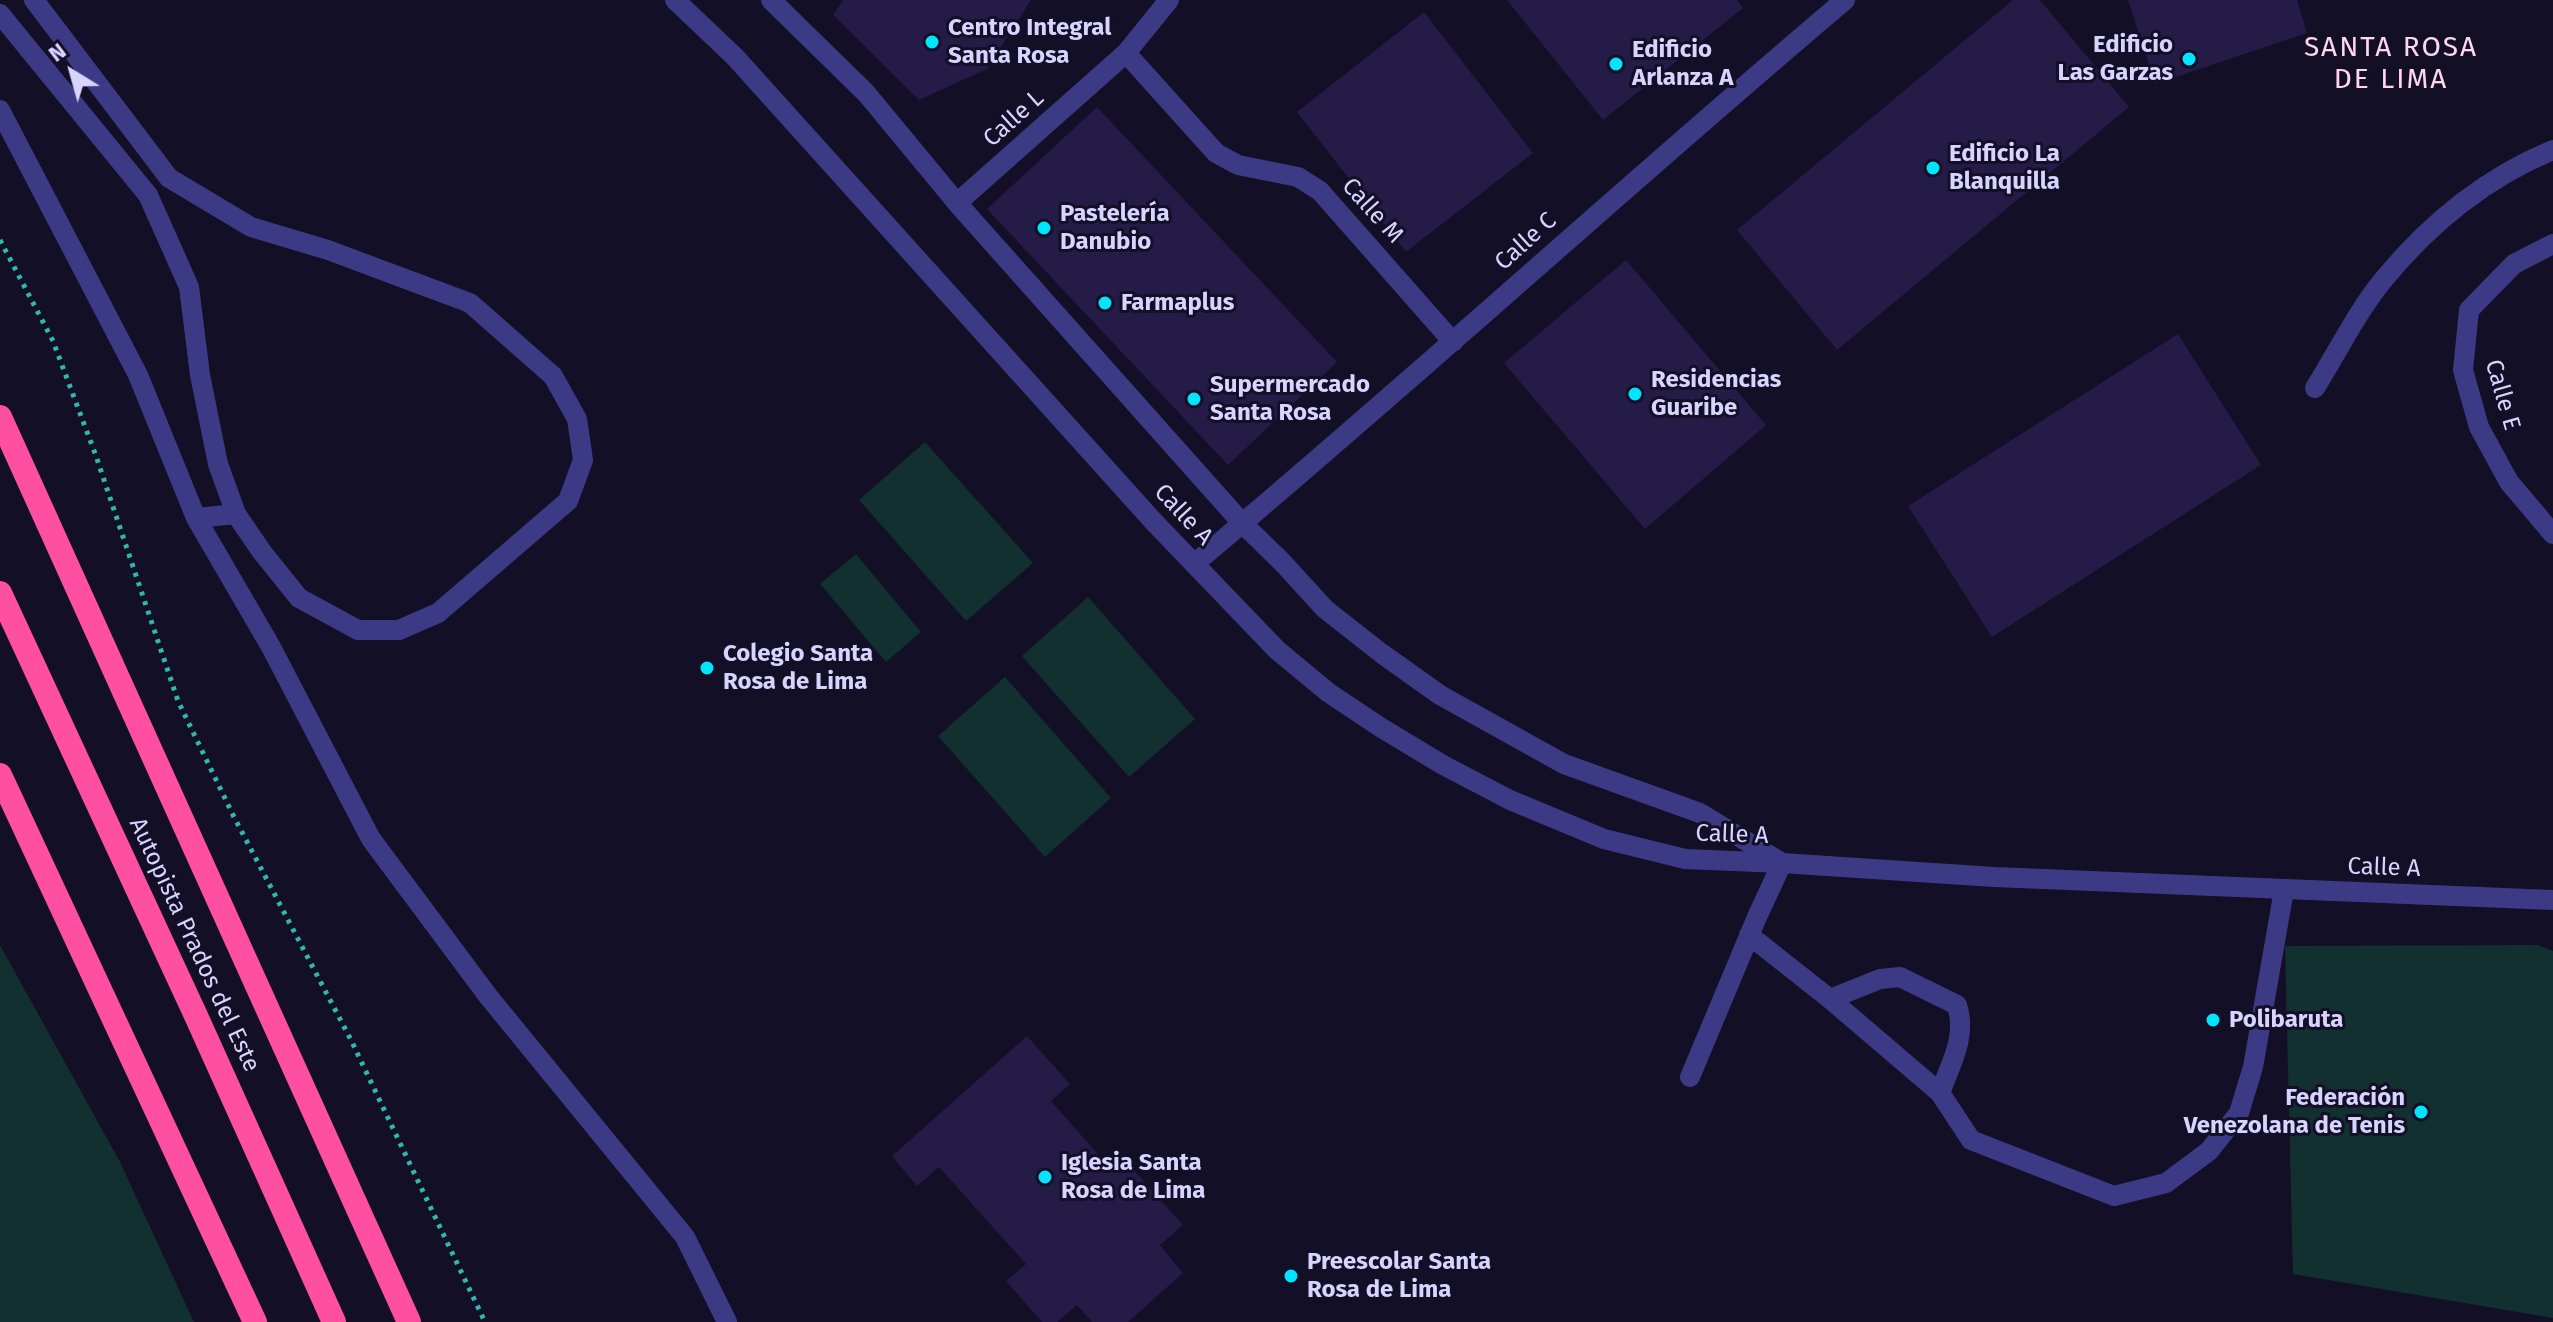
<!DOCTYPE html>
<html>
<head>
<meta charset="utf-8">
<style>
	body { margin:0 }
	#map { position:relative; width:2553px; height:1322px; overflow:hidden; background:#130f26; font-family:"Fira Sans",sans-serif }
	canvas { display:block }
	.north { position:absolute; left:32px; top:32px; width:80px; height:80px; -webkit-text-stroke:6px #130f26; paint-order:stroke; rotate:323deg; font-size:22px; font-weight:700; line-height:32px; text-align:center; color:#d9d4ff }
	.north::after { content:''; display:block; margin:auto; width:28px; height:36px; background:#d9d4ff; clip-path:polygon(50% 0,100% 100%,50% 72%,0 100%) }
</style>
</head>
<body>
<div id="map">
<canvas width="2553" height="1322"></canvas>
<div class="north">N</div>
</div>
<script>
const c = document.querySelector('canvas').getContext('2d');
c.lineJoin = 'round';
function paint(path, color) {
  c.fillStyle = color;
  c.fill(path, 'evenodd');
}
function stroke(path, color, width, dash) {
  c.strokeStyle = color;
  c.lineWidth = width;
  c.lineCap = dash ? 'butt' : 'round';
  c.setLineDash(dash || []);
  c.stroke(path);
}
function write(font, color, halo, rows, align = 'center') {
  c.font = font + ' "Fira Sans",sans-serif';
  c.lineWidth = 6;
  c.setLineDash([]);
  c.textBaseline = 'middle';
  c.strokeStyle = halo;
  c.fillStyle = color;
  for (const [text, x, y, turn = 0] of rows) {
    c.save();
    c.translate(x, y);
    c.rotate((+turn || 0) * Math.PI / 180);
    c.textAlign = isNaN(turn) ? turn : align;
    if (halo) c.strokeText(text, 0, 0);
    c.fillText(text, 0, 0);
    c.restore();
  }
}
const green = new Path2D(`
	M925,442L1033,563L966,621L859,500Z
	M856,554L921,632L886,662L820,584Z
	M1088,597L1195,719L1129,777L1022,656Z
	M1005,677L1111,798L1045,857L938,736Z
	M0,945L120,1162L194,1322H0Z
	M2538,945L2553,951V1318L2293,1274L2285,946Z`);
const building = new Path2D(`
	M843,0H1031L987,69L919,100L833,15Z
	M1507,0H1737L1743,8L1603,120Z
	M2013,0H2040L2129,107L1837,350L1737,230Z
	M2128,0H2297L2307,33L2155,84Z
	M1424,12L1533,153L1406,252L1297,112Z
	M1097,107L1337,362L1228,465L987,209Z
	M1626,260L1766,425L1645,529L1504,363Z
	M2178,334L2261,465L1992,637L1908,506Z
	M1027,1036L1070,1084L1051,1101L1111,1169L1123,1158L1183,1225L1160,1245L1183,1273L1128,1322H1092L1077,1305L1057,1322H1042L1006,1281L1026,1264L939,1167L917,1186L892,1156Z`);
const path = new Path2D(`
	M0,240L53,341L96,456L178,701L233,815L351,1040L485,1322`);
const service = new Path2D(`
	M0,14L148,195L189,287L200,375L218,464L236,514L262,552L299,598L358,630H399L438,613L568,501L583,460L577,419L553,376L470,303L328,250L251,227L169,178L34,0
	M0,110L138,375L196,518L271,647L371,839L488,996L685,1237L727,1322
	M196,518L236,514
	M1749,935L1830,999L1940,1093L1971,1140L2114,1196L2166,1183L2209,1151L2239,1113L2253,1067L2284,890
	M1830,999L1880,979L1900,977L1957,1005C1967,1037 1951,1063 1940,1093
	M1690,1077L1757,917L1782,863`);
const minor = new Path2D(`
	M675,0L735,57L1154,522L1277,650L1329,693L1380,727L1443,765L1510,800L1604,839L1685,859L1782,863L1994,877L2553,900
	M771,0L866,93L957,203L1242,523L1283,563L1325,609L1381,653L1440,695L1564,764L1700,813L1779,861
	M1126,53L1216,153L1238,165L1298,177L1320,191L1453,342
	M957,203L1126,53L1169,0
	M2553,244L2514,264L2469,310L2463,370L2479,427L2509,482L2553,534
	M2315,388C2337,353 2358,310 2384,279C2431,222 2485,178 2553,150
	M1194,564C1414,380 1626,185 1845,0`);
const motorway = new Path2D(`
	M0,417L409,1322
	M0,593L197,1018L334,1322
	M0,775L255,1322`);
const markers = [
	[932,42,8,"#00e5ff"],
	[2189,59,8,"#00e5ff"],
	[1616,64,8,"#00e5ff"],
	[1933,168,8,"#00e5ff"],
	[1044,228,8,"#00e5ff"],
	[1105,303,8,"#00e5ff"],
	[1635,394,8,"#00e5ff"],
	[1194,399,8,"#00e5ff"],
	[707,668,8,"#00e5ff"],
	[2213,1020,8,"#00e5ff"],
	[2421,1112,8,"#00e5ff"],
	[1045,1177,8,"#00e5ff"],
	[1291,1276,8,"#00e5ff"]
];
const poiNames = [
	["Centro Integral",948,28],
	["Santa Rosa",948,56],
	["Edificio",2173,45,"right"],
	["Las Garzas",2173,73,"right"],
	["Edificio",1632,50],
	["Arlanza A",1632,78],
	["Edificio La",1949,154],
	["Blanquilla",1949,182],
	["Pastelería",1060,214],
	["Danubio",1060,242],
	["Farmaplus",1121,303],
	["Residencias",1651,380],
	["Guaribe",1651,408],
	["Supermercado",1210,385],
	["Santa Rosa",1210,413],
	["Colegio Santa",723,654],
	["Rosa de Lima",723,682],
	["Polibaruta",2229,1020],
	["Federación",2405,1098,"right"],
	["Venezolana de Tenis",2405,1126,"right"],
	["Iglesia Santa",1061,1163],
	["Rosa de Lima",1061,1191],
	["Preescolar Santa",1307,1262],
	["Rosa de Lima",1307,1290]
];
const streetNames = [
	["Calle L",1014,119,-42],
	["Calle M",1372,211,48],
	["Calle C",1526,242,-42],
	["Calle E",2502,395,74],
	["Calle A",1183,515,47],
	["Calle A",1732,835,2],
	["Calle A",2384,868,2],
	["Autopista Prados del Este",194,945,65]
];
const quarterNames = [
	["SANTA ROSA",2391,48],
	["DE LIMA",2391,80]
];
paint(green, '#12302f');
paint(building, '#241b47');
stroke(path, '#2fb8b0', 5, [4, 6]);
stroke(service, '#3d3a85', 20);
stroke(minor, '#3d3a85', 20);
stroke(motorway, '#ff4fa3', 24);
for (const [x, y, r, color] of markers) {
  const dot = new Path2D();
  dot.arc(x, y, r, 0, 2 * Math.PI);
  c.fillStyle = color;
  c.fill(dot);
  stroke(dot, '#130f26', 3);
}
write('bold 24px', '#d9d4ff', '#130f26', poiNames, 'left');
write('24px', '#d9d4ff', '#130f26', streetNames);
c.letterSpacing = '2px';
write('28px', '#ffd6f0', '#130f26', quarterNames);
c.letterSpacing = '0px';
</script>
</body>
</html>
